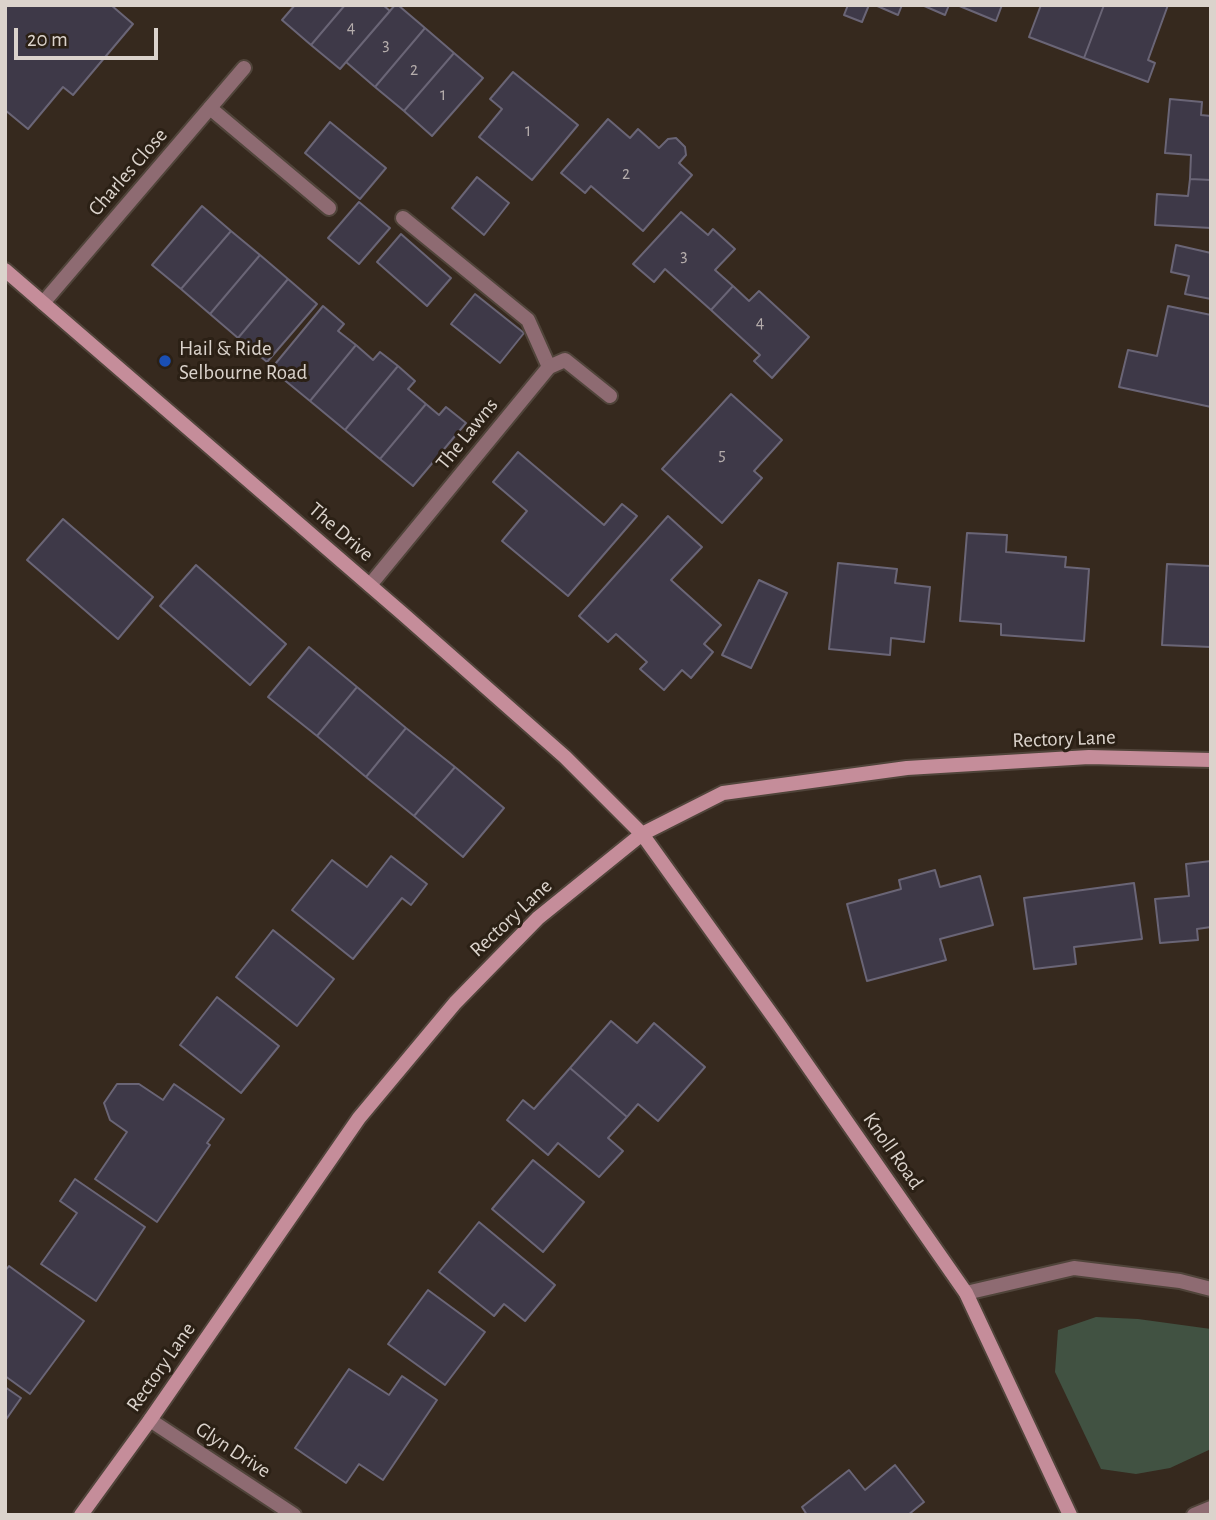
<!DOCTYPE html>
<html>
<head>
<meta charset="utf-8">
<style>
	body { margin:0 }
	#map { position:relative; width:1216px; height:1520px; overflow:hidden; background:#36291e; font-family:"Alegreya Sans",sans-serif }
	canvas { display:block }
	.frame { position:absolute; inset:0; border:7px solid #dbd3cc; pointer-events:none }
	.scale { position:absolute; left:14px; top:28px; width:144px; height:32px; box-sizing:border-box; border:4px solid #dbd3cc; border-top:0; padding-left:9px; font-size:21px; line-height:24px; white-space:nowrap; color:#dbd3cc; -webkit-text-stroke:5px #2b2015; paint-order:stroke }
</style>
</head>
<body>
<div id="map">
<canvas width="1216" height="1520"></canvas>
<div class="frame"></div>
<div class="scale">20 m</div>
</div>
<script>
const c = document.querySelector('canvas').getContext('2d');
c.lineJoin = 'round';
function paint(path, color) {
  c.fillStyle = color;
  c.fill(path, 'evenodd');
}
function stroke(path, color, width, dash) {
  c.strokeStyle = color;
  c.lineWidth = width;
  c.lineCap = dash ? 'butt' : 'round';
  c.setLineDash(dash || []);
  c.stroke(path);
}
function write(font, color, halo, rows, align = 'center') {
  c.font = font + ' "Alegreya Sans",sans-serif';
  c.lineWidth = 6;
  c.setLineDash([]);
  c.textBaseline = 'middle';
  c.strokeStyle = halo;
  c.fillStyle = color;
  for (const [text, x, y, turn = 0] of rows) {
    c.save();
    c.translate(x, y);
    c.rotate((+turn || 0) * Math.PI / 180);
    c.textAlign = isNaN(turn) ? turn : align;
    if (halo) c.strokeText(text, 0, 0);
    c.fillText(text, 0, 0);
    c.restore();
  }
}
const green = new Path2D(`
	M1096,1317L1138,1319L1211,1329V1449L1170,1468L1136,1474L1101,1469L1055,1372L1058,1330Z`);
const building = new Path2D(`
	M8,5H111L133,24L73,95L63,87L28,129L5,110V8Z
	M295,5H345L311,45L282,20Z
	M345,5H383L390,11L340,69L311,45Z
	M395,5H398L425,28L375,87L346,62Z
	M848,5H869L862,22L844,15Z
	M875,5H902L898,15Z
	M922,5H949L945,15Z
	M957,5H1002L996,21Z
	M1041,5H1104L1084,58L1029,37Z
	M1104,5H1168L1148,60L1155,63L1148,82L1084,58Z
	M425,28L454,53L404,111L375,87Z
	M454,53L483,78L432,136L404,111Z
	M513,72L578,125L532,180L479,137L502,109L490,99Z
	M1170,99L1202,102L1201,115L1211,116V180L1190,179L1191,155L1165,153Z
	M608,119L630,138L638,129L659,148L668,139L676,138L685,147L686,155L679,163L692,175L643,231L591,186L585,193L561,173Z
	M330,122L386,168L360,199L305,153Z
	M477,177L509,203L484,235L452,208Z
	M1190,179L1211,180V228L1155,225L1157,194L1188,196Z
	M359,202L390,228L359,264L328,238Z
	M202,206L231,231L181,289L152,265Z
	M681,212L708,235L713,229L735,249L715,270L733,286L711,310L665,269L654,282L633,264Z
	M231,231L260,255L210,314L181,289Z
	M401,234L451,278L427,306L377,262Z
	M1176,245L1211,253V299L1185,294L1189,276L1171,272Z
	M260,255L288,279L238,338L210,314Z
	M288,279L317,304L267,362L238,338Z
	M733,286L749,301L759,291L809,337L772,378L754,361L760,355L711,310Z
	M475,294L524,333L500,363L451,324Z
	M323,306L344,324L338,331L356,345L310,401L271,369Z
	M1168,306L1211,315V407L1119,387L1128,350L1157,356Z
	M356,345L373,360L380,352L398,366L345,430L310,401Z
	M398,366L415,381L408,389L426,404L380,459L345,430Z
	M731,394L782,440L754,471L762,478L722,523L662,469Z
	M426,404L439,415L446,407L466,423L413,486L380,459Z
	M518,452L604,525L622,504L637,516L568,596L502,541L527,511L493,482Z
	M668,516L702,547L671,580L721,625L704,644L713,652L691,678L682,670L664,690L640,669L647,662L616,634L608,642L579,616Z
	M63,519L153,597L118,639L27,560Z
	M967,533L1007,535L1006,552L1066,557L1065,567L1089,569L1084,641L1001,635V624L960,621Z
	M838,563L897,569L895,583L930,587L924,642L891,638L890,655L829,649Z
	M1167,564L1211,566V647L1162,645Z
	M196,565L286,644L250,685L160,606Z
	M759,580L787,593L751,668L722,655Z
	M309,647L357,687L317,736L268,697Z
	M357,687L406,728L366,777L317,736Z
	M406,728L455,767L414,816L366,777Z
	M455,767L504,808L463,857L414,816Z
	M391,856L427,884L411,905L402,898L353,959L292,910L332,860L367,887Z
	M1211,861V927L1197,929L1198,940L1160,943L1155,899L1189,896L1186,864Z
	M935,870L940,887L980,876L993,925L940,939L946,960L867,981L847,904L901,889L899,880Z
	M1134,883L1142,939L1074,947L1076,964L1034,969L1024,898Z
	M273,930L334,979L297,1026L236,977Z
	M217,997L279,1046L241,1093L180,1045Z
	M611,1021L637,1043L654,1023L705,1067L658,1121L638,1104L627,1117L570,1068Z
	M570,1068L627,1117L608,1138L623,1151L599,1177L558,1143L548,1155L507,1120L523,1100L534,1109Z
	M117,1084H139L163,1100L174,1084L224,1119L207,1143L210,1145L157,1222L95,1179L127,1132L110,1120L104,1103Z
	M533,1160L584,1202L543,1252L492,1209Z
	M75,1179L145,1227L96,1301L41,1264L77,1213L60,1201Z
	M479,1222L555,1285L525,1321L504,1304L494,1316L439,1272Z
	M9,1266L84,1321L30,1394L5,1376V1271Z
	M428,1290L485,1332L445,1385L388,1344Z
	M349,1369L389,1395L402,1376L437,1400L383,1480L359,1464L346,1483L295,1448Z
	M5,1387L21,1398L5,1421Z
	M895,1465L924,1502L908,1515H807L802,1507L849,1470L865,1490Z`);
const lane = new Path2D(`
	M210,108L329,208
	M403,218L528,320L549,367`);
const street = new Path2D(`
	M43,303L244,68
	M370,585L549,367L565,360L610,396
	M966,1293L1074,1268L1180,1281L1211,1289
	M150,1420L294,1515
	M1194,1515L1211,1508`);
const secondary = new Path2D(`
	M5,270L403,614L565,757L642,834L780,1026L966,1293L1070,1515
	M81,1515L150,1420L359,1118L455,1003L538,918L642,834L723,793L907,768L1089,757L1211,760`);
const markers = [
	[165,361,7,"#1a4fb4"]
];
const numberNames = [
	["4",351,28],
	["3",386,45],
	["2",414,70],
	["1",443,95],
	["1",528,131],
	["2",626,174],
	["3",684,256],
	["4",760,323],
	["5",722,455]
];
const streetNames = [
	["Charles Close",128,172,-49],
	["The Lawns",467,434,-51],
	["The Drive",341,532,41],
	["Rectory Lane",1064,739,-2],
	["Rectory Lane",511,918,-43],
	["Knoll Road",893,1151,55],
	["Rectory Lane",161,1367,-55],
	["Glyn Drive",233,1450,33]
];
const poiNames = [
	["Hail & Ride",179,349],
	["Selbourne Road",179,373]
];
paint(green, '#415242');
paint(building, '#3e3948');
stroke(building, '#6a6576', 2);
stroke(lane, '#50443a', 18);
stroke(street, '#50443a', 18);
stroke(secondary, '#50443a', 18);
stroke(lane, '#8e6b72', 14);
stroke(street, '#8e6b72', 14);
stroke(secondary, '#c58d9a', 14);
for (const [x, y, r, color] of markers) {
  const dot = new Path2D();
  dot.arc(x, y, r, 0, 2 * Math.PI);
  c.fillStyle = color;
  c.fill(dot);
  stroke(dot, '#2b2015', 2.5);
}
write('18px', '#b4acab', null, numberNames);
write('21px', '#dbd3cc', '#2b2015', streetNames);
write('21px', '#dbd3cc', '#2b2015', poiNames, 'left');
</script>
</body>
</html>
